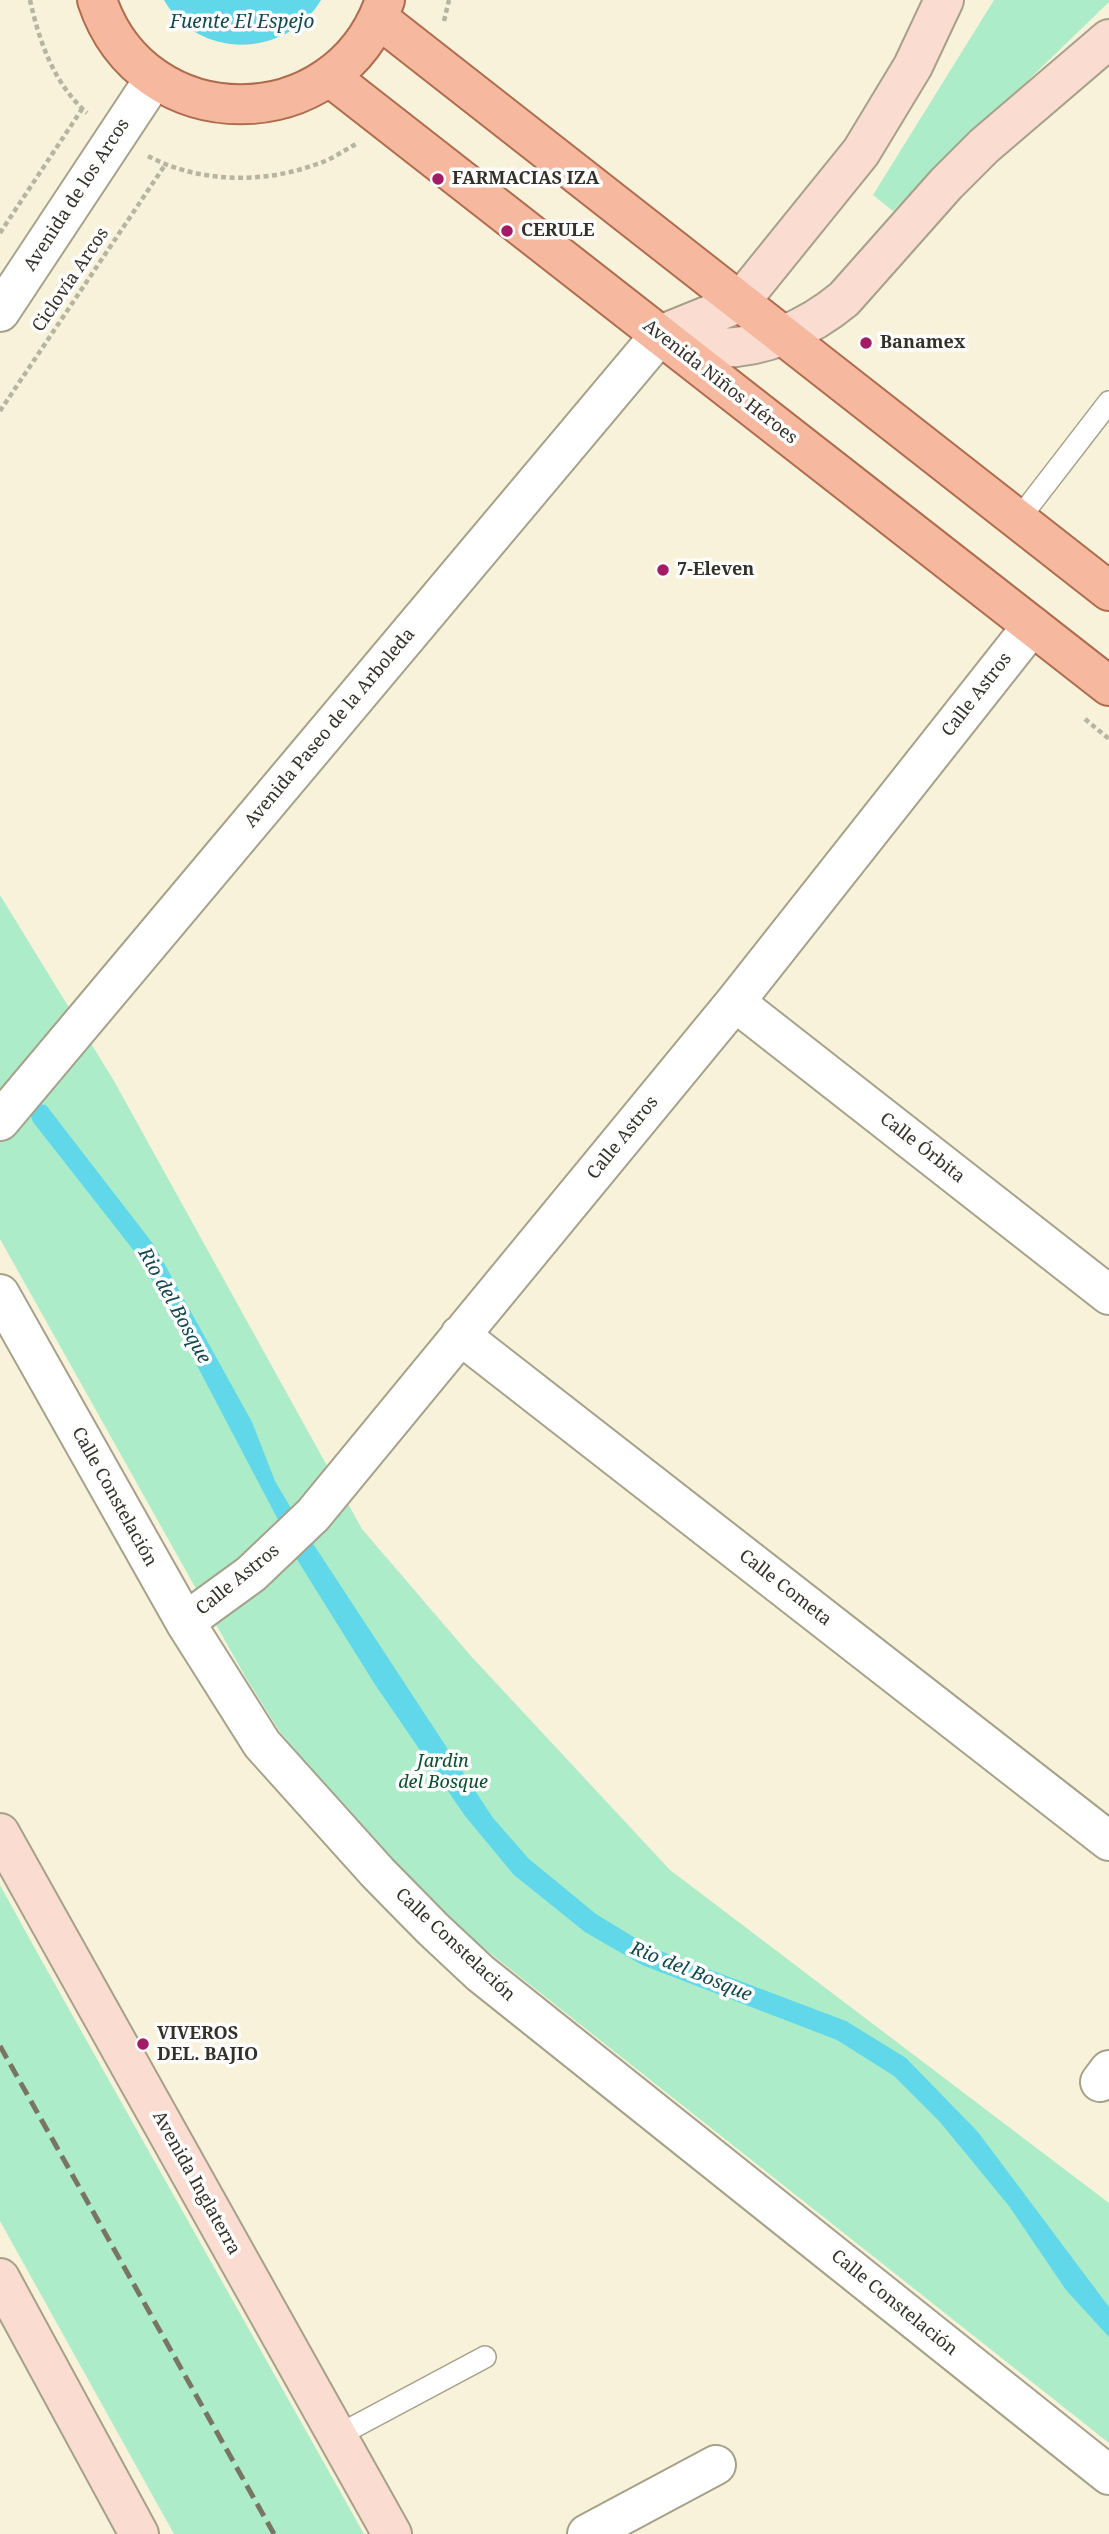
<!DOCTYPE html>
<html>
<head>
<meta charset="utf-8">
<style>
	body { margin:0 }
	canvas { display:block; background:#f7f2d9 }
</style>
</head>
<body>
<canvas width="1109" height="2534"></canvas>
<script>
const c = document.querySelector('canvas').getContext('2d');
c.lineJoin = 'round';
function paint(path, color) {
  c.fillStyle = color;
  c.fill(path, 'evenodd');
}
function stroke(path, color, width, dash) {
  c.strokeStyle = color;
  c.lineWidth = width;
  c.lineCap = dash ? 'butt' : 'round';
  c.setLineDash(dash || []);
  c.stroke(path);
}
function write(font, color, halo, rows, align = 'center') {
  c.font = font + ' "Noto Serif",serif';
  c.lineWidth = 7;
  c.setLineDash([]);
  c.textBaseline = 'middle';
  c.strokeStyle = halo;
  c.fillStyle = color;
  for (const [text, x, y, turn = 0] of rows) {
    c.save();
    c.translate(x, y);
    c.rotate((+turn || 0) * Math.PI / 180);
    c.textAlign = isNaN(turn) ? turn : align;
    if (halo) c.strokeText(text, 0, 0);
    c.fillText(text, 0, 0);
    c.restore();
  }
}
const green = new Path2D(`
	M994,0H1109V2L893,211L873,195Z
	M0,895L114,1081L362,1529L470,1655L670,1870L1109,2203V2443L466,1934L370,1839L280,1732L246,1678L0,1239Z
	M0,1885L38,1954L364,2534H174L0,2221Z`);
const water = new Path2D(`
	M164,0H321C286,59 198,60 164,0Z
	M26,1103L46,1105L154,1245L252,1422L275,1481L298,1520L285,1533L142,1261L33,1122Z
	M312,1542L493,1818L529,1859L596,1914L650,1947L846,2021L906,2058L978,2132L1109,2307V2337L1066,2290L1009,2206L940,2122L894,2076L837,2040L642,1965L585,1932L514,1875L465,1816L374,1683L293,1553Z`);
const path = new Path2D(`
	M30,0C39,41 54,84 87,113
	M444,21L449,0
	M148,156C199,183 263,184 317,164C331,160 343,151 356,144
	M0,233L82,109
	M0,411L165,165
	M1085,719L1109,739`);
const lane = new Path2D(`
	M1018,520L1109,402
	M337,2436L485,2357`);
const street = new Path2D(`
	M0,312L154,79
	M735,1002L1109,1295
	M0,1121L660,335
	M0,1294L185,1622L262,1744L378,1873L433,1929L480,1973L1109,2475
	M460,1335L1109,1841
	M185,1622L251,1574L313,1515L735,1002L1032,626
	M1100,2082L1109,2070
	M587,2534L716,2465`);
const secondary = new Path2D(`
	M660,335C679,339 700,348 719,348C765,348 809,328 844,299L946,184L984,146L1109,39
	M660,335L739,303L861,152L913,66L944,0
	M0,1833L392,2534
	M0,2278L139,2534`);
const primary = new Path2D(`
	M97,0C143,139 338,139 385,0
	M379,19L1109,591
	M330,77L1109,686`);
const rail = new Path2D(`
	M0,2046L274,2534`);
const markers = [
	[438,179,7,"#a41b65"],
	[507,231,7,"#a41b65"],
	[866,343,7,"#a41b65"],
	[663,570,7,"#a41b65"],
	[143,2044,7,"#a41b65"]
];
const poiNames = [
	["FARMACIAS IZA",452,179],
	["CERULE",521,231],
	["Banamex",880,343],
	["7-Eleven",677,570],
	["VIVEROS",157,2034],
	["DEL. BAJIO",157,2055]
];
const streetNames = [
	["Avenida de los Arcos",77,195,-57],
	["Ciclovía Arcos",71,280,-56],
	["Avenida Niños Héroes",720,382,38],
	["Calle Astros",977,695,-52],
	["Avenida Paseo de la Arboleda",330,728,-50],
	["Calle Astros",623,1138,-51],
	["Calle Órbita",922,1148,38],
	["Calle Constelación",114,1497,61],
	["Calle Astros",238,1580,-39],
	["Calle Cometa",785,1588,38],
	["Calle Constelación",455,1945,43],
	["Avenida Inglaterra",196,2183,61],
	["Calle Constelación",894,2303,39]
];
const parkNames = [
	["Jardin",443,1762],
	["del Bosque",443,1783]
];
const waterNames = [
	["Fuente El Espejo",242,23],
	["Rio del Bosque",174,1306,61],
	["Rio del Bosque",691,1972,22]
];
paint(green, '#adecc8');
paint(water, '#61d8ea');
stroke(lane, '#a6a18a', 24);
stroke(street, '#a6a18a', 42);
stroke(secondary, '#a6a18a', 42);
stroke(primary, '#ae6b4d', 42);
stroke(path, '#b8b4a0', 4.5, [5, 3.5]);
stroke(lane, '#fff', 21);
stroke(street, '#fff', 38);
stroke(secondary, '#fadcd0', 38);
stroke(primary, '#f6b9a0', 38);
stroke(rail, '#787567', 5, [14, 7]);
for (const [x, y, r, color] of markers) {
  const dot = new Path2D();
  dot.arc(x, y, r, 0, 2 * Math.PI);
  c.fillStyle = color;
  c.fill(dot);
  stroke(dot, '#fefefe', 2.5);
}
write('bold 18px', '#333128', '#fefefe', poiNames, 'left');
write('18px', '#333128', '#fefefe', streetNames);
write('italic 18px', '#074f31', '#fefefe', parkNames);
write('italic 19px', '#12484f', '#fefefe', waterNames);
</script>
</body>
</html>
